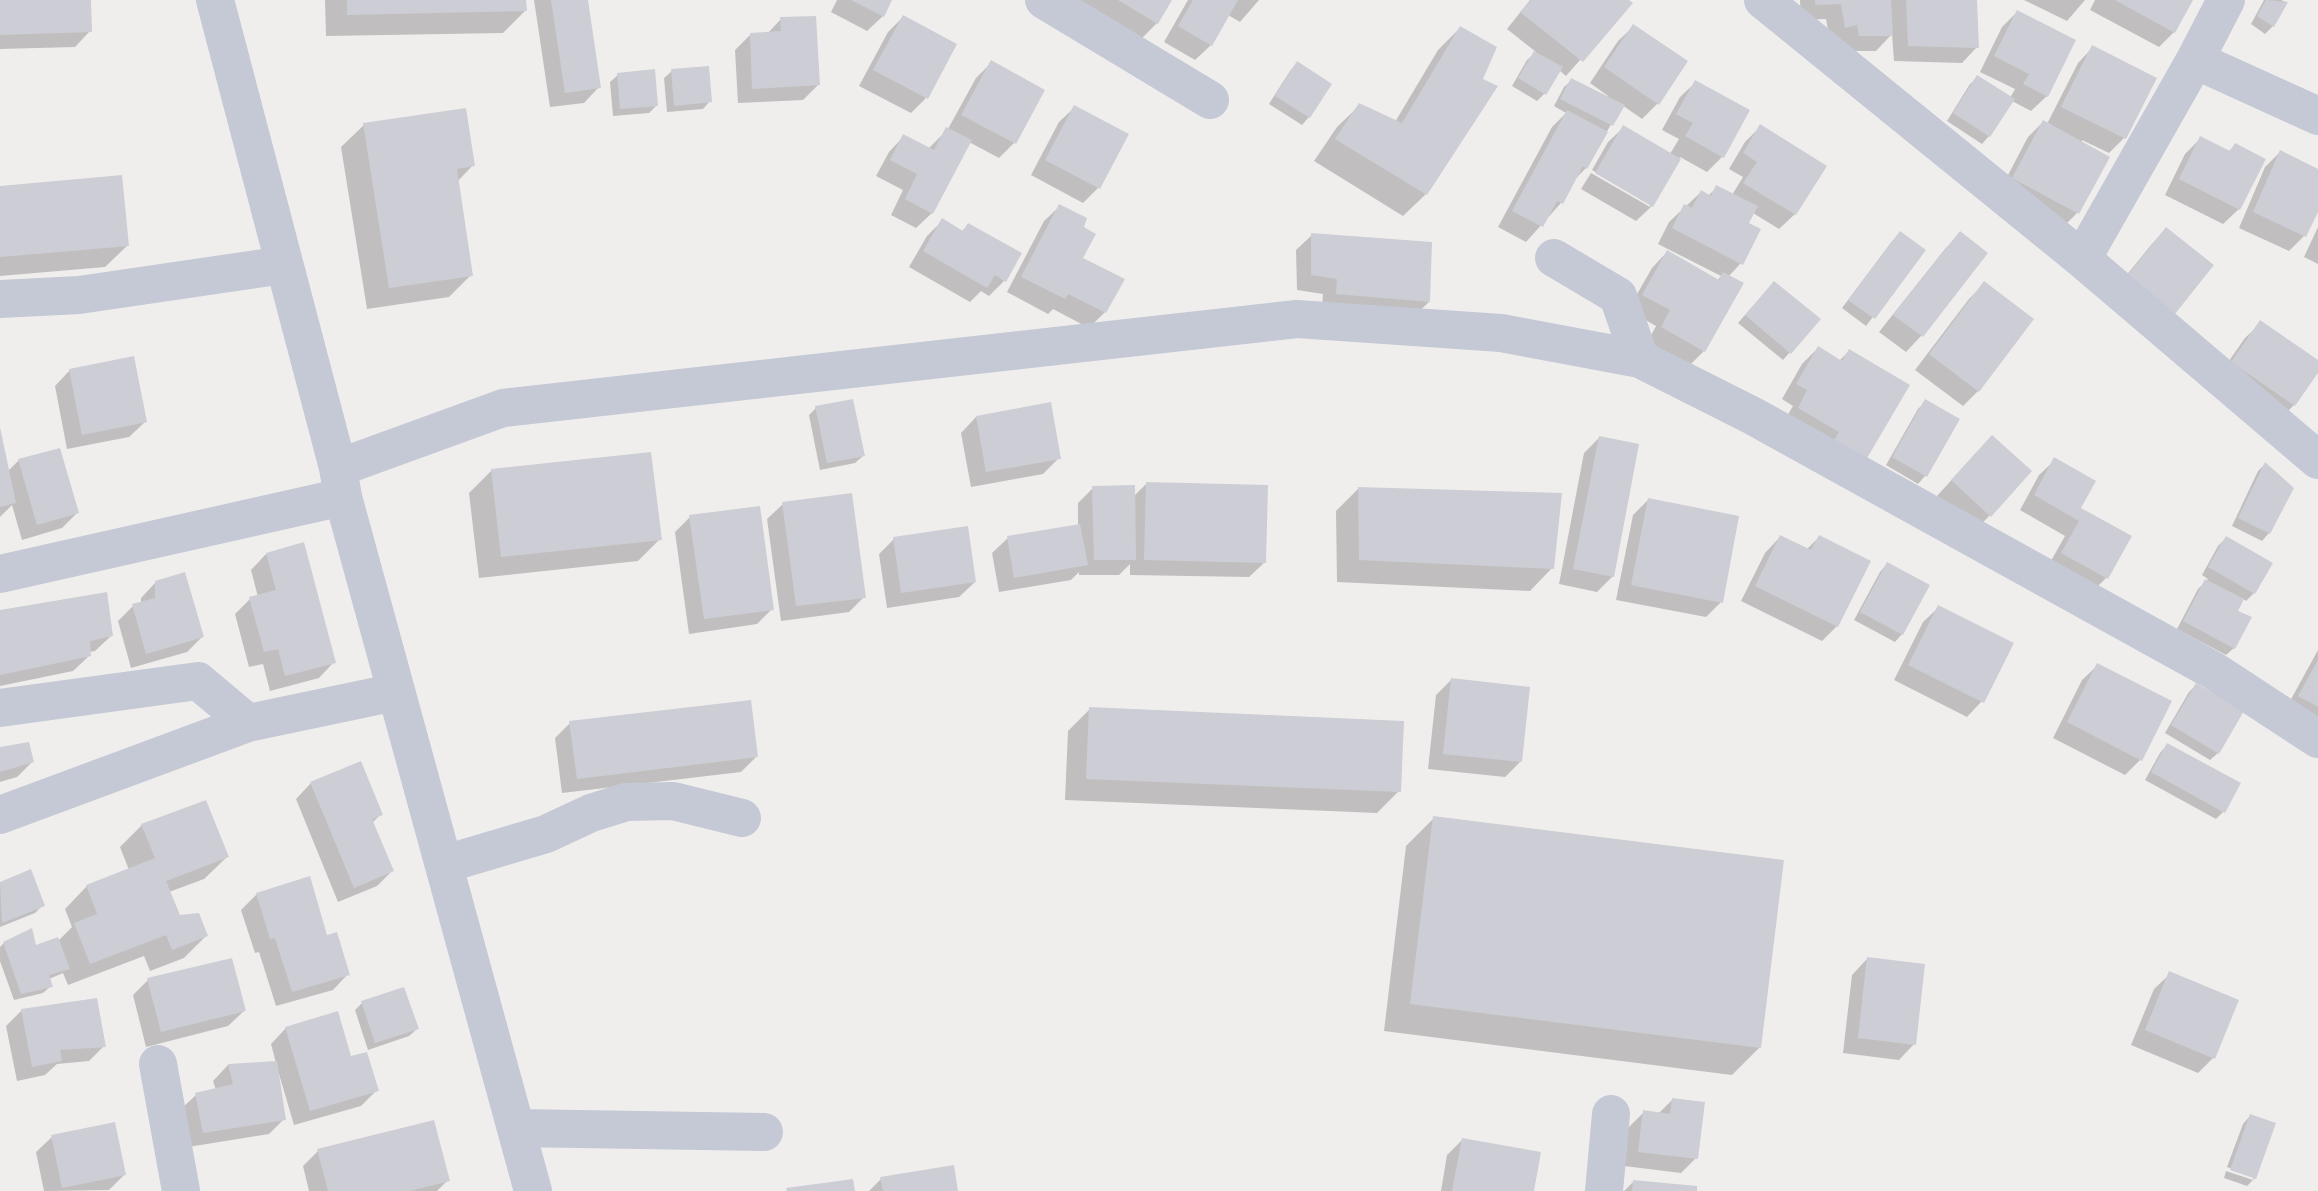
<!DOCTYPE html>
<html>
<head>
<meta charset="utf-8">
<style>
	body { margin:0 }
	canvas { display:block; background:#f0eeed }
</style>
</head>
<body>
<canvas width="2318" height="1191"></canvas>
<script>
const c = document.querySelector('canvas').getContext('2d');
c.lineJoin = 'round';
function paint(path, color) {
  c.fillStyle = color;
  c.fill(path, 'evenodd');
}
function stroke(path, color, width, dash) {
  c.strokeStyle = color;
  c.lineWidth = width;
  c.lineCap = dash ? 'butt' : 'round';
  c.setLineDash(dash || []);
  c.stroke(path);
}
const shadow = new Path2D(`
	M0,0H89L90,31L75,47L0,49Z
	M325,0H525V11L503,33L326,36Z
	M534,0H586L599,87L584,103L550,107Z
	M837,0H890L883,16L867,31L831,12Z
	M1077,0H1170L1157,23L1142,38Z
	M1188,0H1259L1240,22L1228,15L1211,45L1195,60L1164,42Z
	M1530,0H1627L1630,3L1566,76L1559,70L1545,93L1537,101L1512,86L1527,60L1536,52L1507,29Z
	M1800,0H1975L1977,47L1962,63L1894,61L1892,34L1876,51H1844L1830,42L1826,19L1801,20Z
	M2024,0H2085L2067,21Z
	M2095,0H2191L2174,32L2159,47L2090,10Z
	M2264,0H2281L2286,2L2273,26L2265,34L2251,24Z
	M2017,12L2047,96L2031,111L2012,101L1989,136L1982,144L1947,121L1970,84L1978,77L2010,98L2015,89L1980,72L2002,27Z
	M903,17L926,98L911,113L859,86L888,32Z
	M781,19L818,85L803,100L738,103L735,50L750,35L767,34Z
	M1634,26L1658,103L1642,119L1622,105L1586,168L1573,181L1561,203L1526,242L1498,227L1552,127L1566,113L1554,106L1564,87L1572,80L1607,98L1608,96L1590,83L1618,41Z
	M1460,28L1480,80L1495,87L1426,194L1403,216L1314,161L1337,127L1360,105L1395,122L1438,50Z
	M2093,47L2124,138L2109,153L2082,140L2077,213L2062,228L1998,194L2028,137L2043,122L2047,124L2078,63Z
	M991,63L1014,143L999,158L969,142L932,213L916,228L891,215L903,190L876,176L889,152L904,136L928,149L948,129L976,78Z
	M1297,63L1309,117L1302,125L1269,104L1290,71Z
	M672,71L710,101L703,109L667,112L664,78Z
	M618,75L656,106L649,113L613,116L610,82Z
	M1696,82L1722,157L1707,172L1680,157L1652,206L1636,221L1581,189L1591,173L1650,207V203L1592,170L1608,142L1624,127L1670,154L1679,139L1662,130L1680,97Z
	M1075,107L1098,188L1083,203L1031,175L1059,122Z
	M364,125L473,165L457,182L471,275L449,297L367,309L341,147Z
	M1760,127L1795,214L1779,229L1753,213L1747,224L1741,263L1728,277L1742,284L1704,351L1688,367L1647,343L1656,326L1628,310L1652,268L1667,252L1717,281L1721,276L1658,244L1669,222L1701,192L1708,196L1717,187L1732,195L1743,177L1729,169L1745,142Z
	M2201,138L2228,152L2235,145L2239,209L2223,224L2165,195L2185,154Z
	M2280,152L2318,171V208L2304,236L2289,251L2239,228L2265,167Z
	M0,187L128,245L105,267L0,276Z
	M1060,206L1081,227V259L1123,280L1105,312L1089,328L1053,309L1048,314L1007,292L1044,221Z
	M942,221L961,232L968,225L1004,281L989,296L981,291L970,302L909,267L927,236Z
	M2318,227V264L2304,257Z
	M2166,229L2159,328L2113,292L2151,245Z
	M1960,233L1986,253L1921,336L1906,352L1879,332L1945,249Z
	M1312,235L1429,302L1413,317L1322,309L1323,294L1297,290L1296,250Z
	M1893,240L1924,250L1866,326L1842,308Z
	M1985,283L1978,391L1963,406L1915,370L1969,299Z
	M1767,290L1790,352L1783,360L1738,323Z
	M2261,323L2318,362V370L2294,405L2279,420L2217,378L2245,338Z
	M1818,348L1839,361L1849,351L1907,385L1817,462L1783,423L1793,406L1782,399L1802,364Z
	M70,370L145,422L129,437L67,449L55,386Z
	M1926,401L1958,420L1925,476L1918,484L1886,465L1918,409Z
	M816,408L863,456L855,463L820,470L809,415Z
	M976,417L1059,458L1043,474L971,487L961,433Z
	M0,430L8,471L19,460L77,513L62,528L22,540L12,505L0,517Z
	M1599,438L1613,576L1597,592L1559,584L1584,453Z
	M1976,453L1990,515L1975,531L1937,496Z
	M2055,460L2079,508L2106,578L2091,593L2047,568L2065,536L2020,510L2039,475Z
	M2265,464L2269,533L2262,541L2232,526L2258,471Z
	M492,470L660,539L638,561L479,578L469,493Z
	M1147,483L1265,562L1249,577L1130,575V564L1119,575H1079V572L1071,580L999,592L992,553L1008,538L1078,526V503L1093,488L1134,496Z
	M1358,489L1552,568L1530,591L1337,582L1336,511Z
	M1648,500L1721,602L1706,617L1616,600L1633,515Z
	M783,504L864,597L849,612L781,621L767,519Z
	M690,517L772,609L757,624L689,634L675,532Z
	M1780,537L1806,550L1819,537L1837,626L1822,641L1741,601L1765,553Z
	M2226,538L2271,564L2254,593L2246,601L2242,598L2236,612L2234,648L2226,655L2177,629L2198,589L2208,579L2202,575L2218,546Z
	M894,539L975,582L959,597L887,608L879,554Z
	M266,554L334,662L319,678L270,691L263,664L249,667L235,614L250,599L258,597L251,570Z
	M1887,564L1902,634L1895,642L1854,620L1880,572Z
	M156,582L202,637L187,652L131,668L118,621L133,606L141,603V598Z
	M1939,607L1982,701L1967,717L1894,680L1923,622Z
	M0,612L111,636L95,651L89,652V656L73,671L0,686Z
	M2318,650V731L2284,712Z
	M2098,665L2140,760L2125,775L2053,738L2082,680Z
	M1451,680L1520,762L1505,777L1428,769L1436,695Z
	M2196,685L2218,753L2210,760L2165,733L2189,692Z
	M1090,709L1399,791L1377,813L1065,800L1068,731Z
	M570,723L756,757L741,772L562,793L555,738Z
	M2167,745L2224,811L2216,819L2145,780L2160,753Z
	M0,749L32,762L17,777L0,782Z
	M311,783L381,814L372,823L392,871L377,886L338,902L296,799Z
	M1434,818L1760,1047L1732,1075L1384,1031L1406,846Z
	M142,825L227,857L204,879L169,892L179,917L206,936L184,958L150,971L144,956L68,985L63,973L49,979L51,986L43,993L14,1000L0,961V947L4,943L35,947L58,941L72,927L65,909L87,886L129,870L120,847Z
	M30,872L43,905L35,913L0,927V884Z
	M257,894L326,937L348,974L333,990L276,1006L259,952L255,953L241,910Z
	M1867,959L1914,1044L1899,1060L1843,1053L1852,975Z
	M2170,974L2213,1058L2198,1073L2131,1045L2154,989Z
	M148,980L244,1011L228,1026L146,1047L133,995Z
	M362,1003L417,1029L409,1036L368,1050L355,1010Z
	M21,1011L104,1046L89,1061L57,1064L45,1075L17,1081L6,1026Z
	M286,1028L350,1059L377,1090L361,1106L294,1125L279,1074H277L284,1119L269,1134L188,1147L180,1110L196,1095L216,1090L213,1081L228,1065L276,1063L271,1044Z
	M1672,1100L1696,1158L1681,1173L1624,1166L1628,1128L1644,1112L1658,1114Z
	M2250,1116L2255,1178L2253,1180V1176L2227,1167L2243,1124Z
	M52,1137L124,1175L109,1190L44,1191L36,1152Z
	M1462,1140L1532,1191H1441L1447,1155Z
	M318,1151L448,1180L437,1191H309L303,1166Z
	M2226,1171L2253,1180L2247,1186L2224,1178Z
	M881,1179L957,1191H869Z
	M1633,1182L1695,1191H1624Z`);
const building = new Path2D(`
	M0,0H91L92,32L0,35Z
	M347,0H526L527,11L347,15Z
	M551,0H588L601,88L565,93Z
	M851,0H892L884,17Z
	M1118,0H1172L1158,24Z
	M1193,0H1238L1212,46L1178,26Z
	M1531,0H1629L1633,3L1583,62L1520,12Z
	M1815,0H1891L1893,36H1859L1857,25L1845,28L1841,4L1815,5Z
	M1906,0H1977L1979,48L1908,46Z
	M2115,0H2193L2175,33Z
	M2266,0L2288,2L2274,27L2257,16Z
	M2017,10L2076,40L2048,97L2023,84L2029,74L1994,56Z
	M903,15L957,44L928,99L873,70Z
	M816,16L820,85L752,89L750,33L781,31L780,17Z
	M1633,24L1688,61L1659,105L1604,67Z
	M1460,26L1497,47L1483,79L1498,86L1427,195L1335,139L1359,103L1402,123Z
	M2092,45L2157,78L2126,139L2061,107Z
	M1534,51L1563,67L1546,95L1518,78Z
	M991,60L1045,90L1016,144L961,115Z
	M1297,61L1332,84L1310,118L1275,96Z
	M709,66L712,102L674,106L671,69Z
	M655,69L658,106L620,109L617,73Z
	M1977,75L2015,99L1990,137L1953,113Z
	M1571,78L1625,105L1613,126L1560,99Z
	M1695,80L1750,110L1724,158L1685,136L1693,123L1676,114Z
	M1074,105L1129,134L1100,189L1045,160Z
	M466,108L475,166L457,169L473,276L389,288L363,123Z
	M1567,110L1608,132L1587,169L1583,166L1563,204L1557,201L1543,227L1512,211Z
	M2043,120L2110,157L2079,214L2012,178Z
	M1760,124L1827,166L1796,215L1743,183L1757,162L1743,153Z
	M1623,125L1681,159L1653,207L1595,173Z
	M946,127L972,140L933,214L905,199L917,174L890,160L903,134L934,150Z
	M2200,136L2230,151L2235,143L2266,159L2240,210L2179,179Z
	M2280,150L2318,169V212L2306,237L2253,212Z
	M122,175L129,246L0,257V186Z
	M1716,185L1758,206L1749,223L1761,229L1743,265L1672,228L1684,204L1692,208L1701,190L1711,196Z
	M1059,204L1087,218L1084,227L1096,234L1083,258L1125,279L1106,313L1068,294L1065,299L1021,277Z
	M942,218L963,231L968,223L1022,253L1006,282L995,275L987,288L923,251Z
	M2166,227L2214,265L2175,314L2127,276Z
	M1900,231L1926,250L1875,319L1848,300Z
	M1960,231L1988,253L1923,337L1893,315Z
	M1311,233L1432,242L1430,302L1336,294L1337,279L1311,275Z
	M1667,250L1719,280L1723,272L1744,283L1705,352L1661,327L1670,310L1642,295Z
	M1774,281L1821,319L1791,354L1745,315Z
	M1984,281L2034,319L1979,392L1929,354Z
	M2260,320L2318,360V373L2295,406L2231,362Z
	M1818,346L1842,361L1849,349L1910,385L1863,465L1831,446L1839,432L1798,408L1807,390L1796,384Z
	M134,356L147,422L82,435L69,369Z
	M853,399L865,456L827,463L815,406Z
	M1925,399L1960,419L1927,477L1892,457Z
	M1051,402L1061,459L986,472L976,416Z
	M0,427L16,503L0,507Z
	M1992,435L2032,471L1991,517L1951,480Z
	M1599,436L1639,444L1614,577L1573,569Z
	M60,448L79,513L37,525L18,459Z
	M651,452L662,540L501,557L491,469Z
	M2054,457L2096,481L2081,508L2132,536L2108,579L2061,553L2079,521L2034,495Z
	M2265,462L2294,488L2270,534L2238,518Z
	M1146,482L1268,485L1266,563L1144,560Z
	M1135,485L1136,560H1094L1092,486Z
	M1358,487L1562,493L1554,569L1359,560Z
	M852,493L866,598L796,606L782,502Z
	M1648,498L1739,516L1723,603L1631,585Z
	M760,506L774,610L704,619L689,515Z
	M1080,524L1088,565L1014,578L1007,536Z
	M968,526L976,582L901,593L893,537Z
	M1780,535L1811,550L1819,535L1871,561L1838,627L1755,586Z
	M2226,536L2273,563L2255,594L2208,567Z
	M304,542L336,663L285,676L278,649L264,652L249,597L276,590L266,553Z
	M1887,562L1930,585L1903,635L1860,612Z
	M185,572L204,637L146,654L132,604L155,598V581Z
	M2205,579L2244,599L2238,611L2252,617L2235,649L2183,621Z
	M107,592L113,636L90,641L91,656L0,675V610Z
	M1938,605L2014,643L1984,703L1908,665Z
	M2318,660V707L2298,696Z
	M2097,663L2172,701L2142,761L2067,722Z
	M1451,678L1530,687L1522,762L1443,754Z
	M2196,683L2244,711L2219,754L2171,725Z
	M751,700L758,757L577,779L569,721Z
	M1089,707L1404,721L1401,792L1086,779Z
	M29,742L34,762L0,772V747Z
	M2167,743L2241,783L2225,813L2151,772Z
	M361,761L383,815L372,819L394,871L354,888L310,782Z
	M206,800L229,857L166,881L180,915L199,913L208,936L172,950L166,935L90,964L74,923L97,914L86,885L155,858L141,824Z
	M1433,816L1784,860L1761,1048L1410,1004Z
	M31,869L45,906L2,923L0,882Z
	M310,876L327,935L337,932L350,975L292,992L275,938L270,939L256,893Z
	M32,928L36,945L58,937L70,969L49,975L53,987L21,994L3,942Z
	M1867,957L1925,964L1916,1045L1858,1038Z
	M232,958L246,1011L161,1032L147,978Z
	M2169,971L2239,1000L2215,1059L2145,1030Z
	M404,987L419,1029L375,1043L361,1001Z
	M97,998L106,1047L60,1050L62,1061L32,1067L21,1009Z
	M338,1011L351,1056L367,1052L379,1091L310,1111L285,1027Z
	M277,1061L286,1120L203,1133L195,1093L233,1084L228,1064Z
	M1672,1098L1705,1102L1698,1159L1638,1152L1643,1110L1670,1114Z
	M2250,1114L2276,1123L2256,1179L2230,1170Z
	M434,1120L450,1181L410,1191H328L317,1149Z
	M115,1122L126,1175L62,1188L51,1135Z
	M1462,1138L1541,1152L1534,1191H1452Z
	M954,1165L958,1191H883L880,1177Z
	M853,1179L855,1191H787L786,1188Z
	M1633,1180L1697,1186V1191H1632Z`);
const minor = new Path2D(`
	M215,0L338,468L343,497L533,1191
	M1044,0L1210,100
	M1763,0L2082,259L2318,460
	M2195,60L2318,116
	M1554,258L1618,296L1640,359
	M2082,259L2195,60L2226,0
	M0,299L79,295L284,265
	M338,468L503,408L1297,319L1501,333L1640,359L1753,416L2214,671L2318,739
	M0,574L343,497
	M0,708L198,681L248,723L396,692
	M0,815L248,723
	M445,864L546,834L591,813L626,802L673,801L742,818
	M158,1064L181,1191
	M517,1128L764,1132
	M1604,1191L1611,1114`);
paint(shadow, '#0003');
paint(building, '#cdced5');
stroke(minor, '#c4c9d5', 38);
</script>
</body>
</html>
